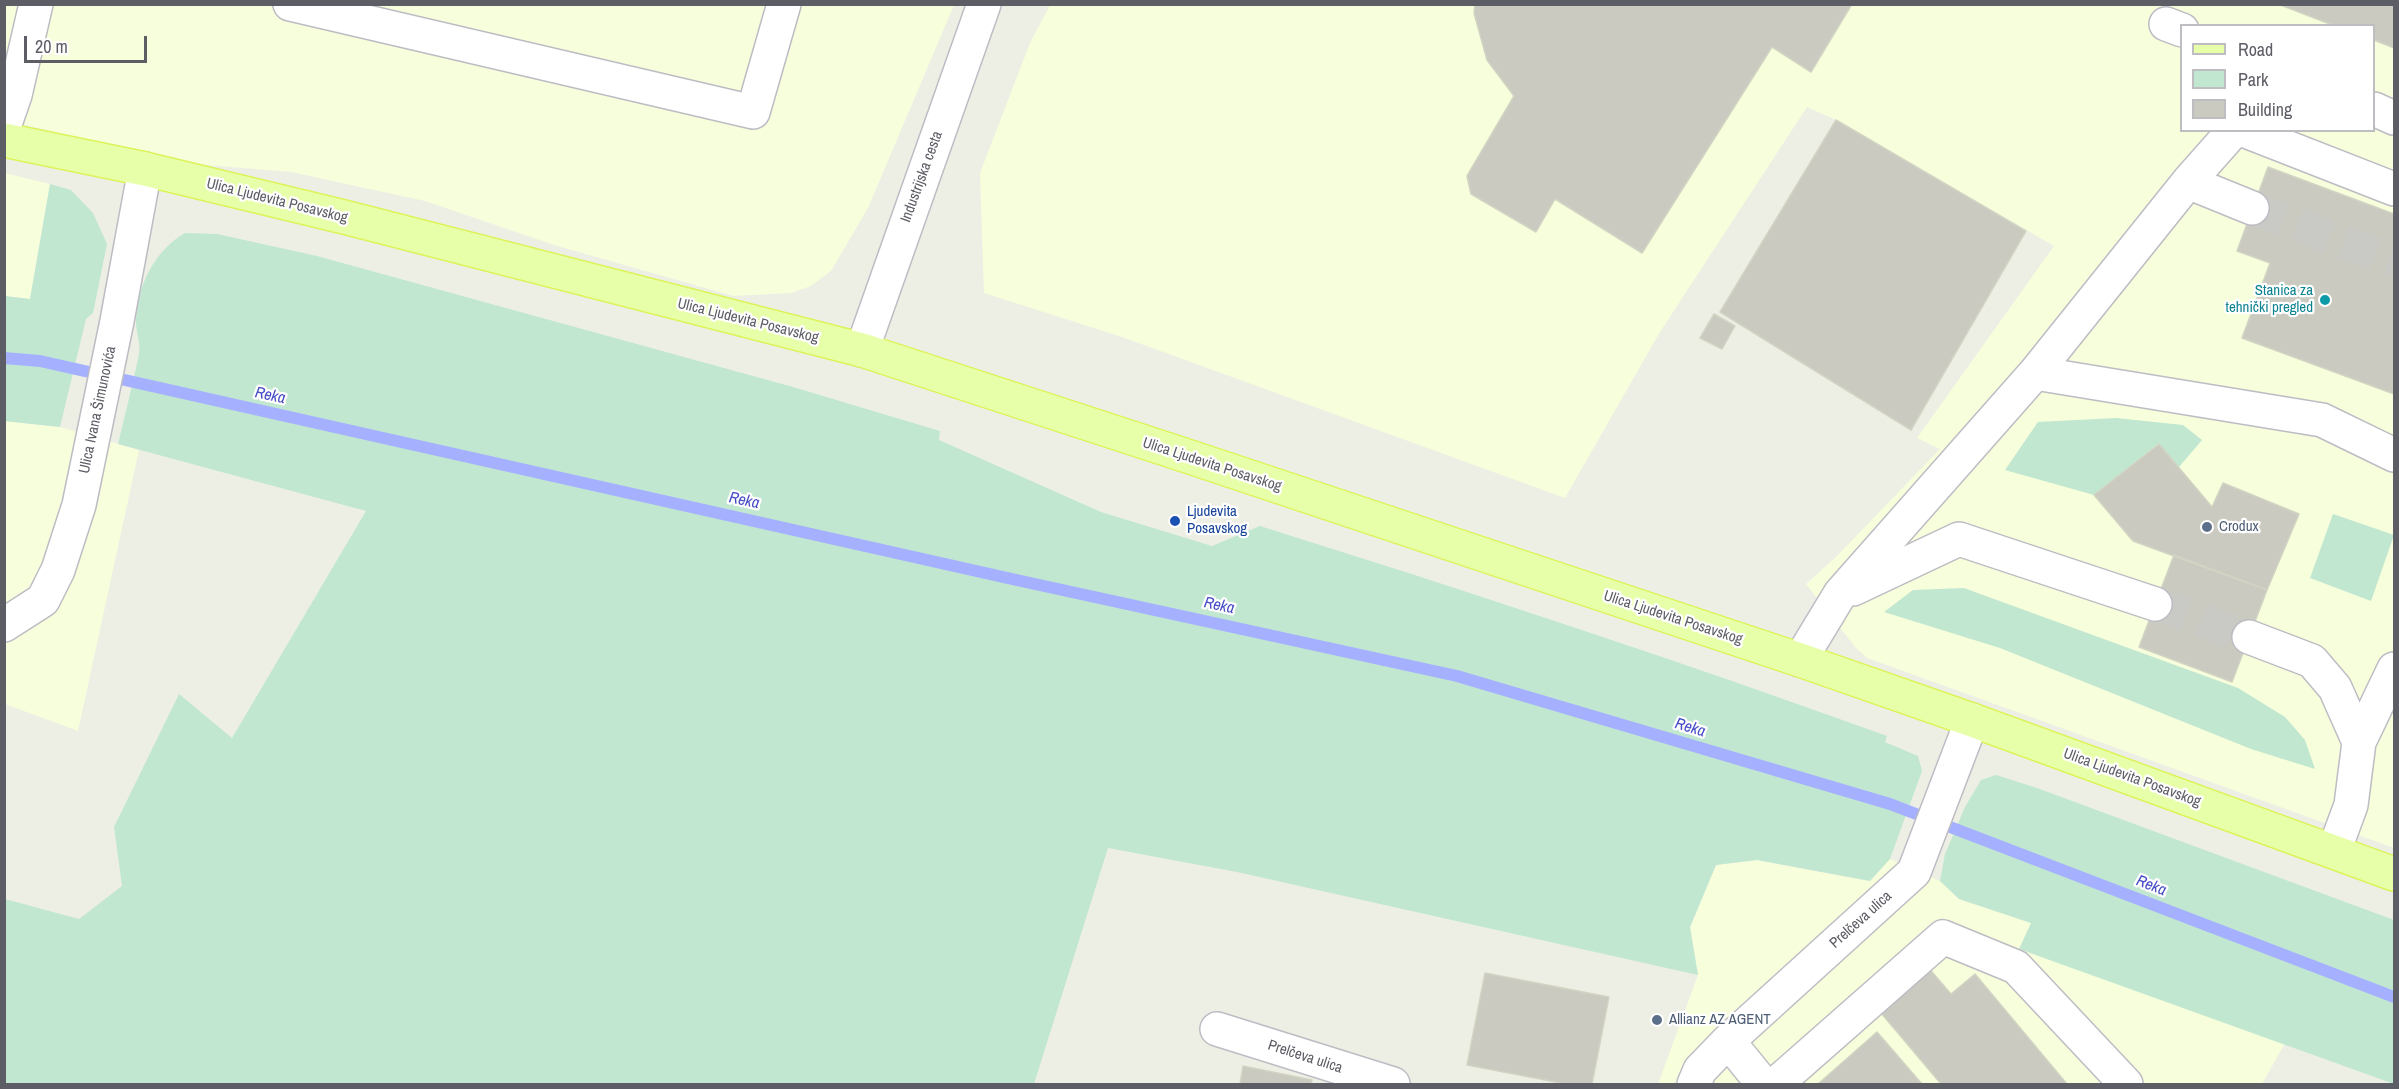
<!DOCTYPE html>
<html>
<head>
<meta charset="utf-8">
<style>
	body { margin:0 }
	#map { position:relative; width:2399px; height:1089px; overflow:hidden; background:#edefe5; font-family:"Archivo Narrow",sans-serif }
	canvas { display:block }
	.frame { position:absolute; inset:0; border:6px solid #5d5d66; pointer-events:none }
	.legend { position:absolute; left:2180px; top:24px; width:195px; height:108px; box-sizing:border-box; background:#fff; border:2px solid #bebec2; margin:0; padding:8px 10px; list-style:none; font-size:18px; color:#5d5d66 }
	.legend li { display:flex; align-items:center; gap:12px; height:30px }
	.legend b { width:30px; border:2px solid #bebec2 }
	.scale { position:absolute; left:24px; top:36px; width:123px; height:27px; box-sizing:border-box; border:3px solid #5d5d66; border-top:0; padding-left:8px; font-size:18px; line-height:21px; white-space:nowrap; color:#5d5d66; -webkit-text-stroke:4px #fff; paint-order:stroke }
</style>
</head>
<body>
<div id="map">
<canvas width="2399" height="1089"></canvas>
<div class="frame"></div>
<ul class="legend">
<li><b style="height:8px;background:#e8ffaa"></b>Road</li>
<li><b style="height:16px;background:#c1e7d1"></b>Park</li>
<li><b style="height:16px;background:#cacac1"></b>Building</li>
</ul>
<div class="scale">20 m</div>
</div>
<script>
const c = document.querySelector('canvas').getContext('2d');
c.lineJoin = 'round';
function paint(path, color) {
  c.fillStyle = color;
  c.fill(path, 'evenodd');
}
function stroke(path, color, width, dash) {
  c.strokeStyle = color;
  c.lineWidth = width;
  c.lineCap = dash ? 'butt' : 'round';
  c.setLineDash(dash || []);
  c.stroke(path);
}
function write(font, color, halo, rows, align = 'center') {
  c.font = font + ' "Archivo Narrow",sans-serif';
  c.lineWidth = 4.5;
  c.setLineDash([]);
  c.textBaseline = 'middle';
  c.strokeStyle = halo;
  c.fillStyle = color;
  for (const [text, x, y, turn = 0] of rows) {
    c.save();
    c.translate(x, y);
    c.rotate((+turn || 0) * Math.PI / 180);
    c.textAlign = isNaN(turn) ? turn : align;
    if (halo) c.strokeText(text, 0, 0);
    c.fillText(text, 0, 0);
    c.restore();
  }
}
const commercial = new Path2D(`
	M5,5H954L868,208L831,271L811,286L791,293L733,296L554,245L425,201L291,172L182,163L5,120Z
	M1050,5H2394V848L1867,658L1856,648L1806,584L1836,557L1940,449L1917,438L2054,246L1836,120L1807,107L1660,332L1565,498L1122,337L984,293L980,173L1030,43ZM2182,26H2374V130H2182Z
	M5,173L50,184L30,299L5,296Z
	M4,421L60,427L139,450L78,731L5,704Z
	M1890,859L1940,881L1959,899L2032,923L2020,949L2285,1043L2262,1084H1658L1698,975L1690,928L1716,865L1757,860L1870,881Z`);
const green = new Path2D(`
	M50,184L71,190L93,213L107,244L93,313L86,319L60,427L4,421L5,296L30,299Z
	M185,233L217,234L317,256L793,387L940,431L939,440L1101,512L1212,546L1260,526C1471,592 1680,661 1887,736L1885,742L1918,756L1922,771L1890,859L1870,881L1757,860L1716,865L1690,927L1698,975L1237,872L1108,848L1034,1084H5V899L79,919L122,886L114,827L179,694L232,738L366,511L118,444C125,414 133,384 139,354C141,344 136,333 136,322C137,286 154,251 185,233Z
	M2116,418L2183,425L2202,440L2179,467L2158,444L2094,495L2005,470L2038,422Z
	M2333,514L2394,535L2371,601L2310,578Z
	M1964,588L2238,688L2285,717L2305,740L2315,769L2251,749L2000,648L1884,612L1913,590Z
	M1996,775L2037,788L2394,920V1084L2019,949L2031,923L1959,899L1940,881L1945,854L1965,807L1981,780Z`);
const stream = new Path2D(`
	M4,358L40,361L1012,579L1457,676L1890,804L2394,997`);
const building = new Path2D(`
	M1475,4H1852L1811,72L1772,47L1642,253L1555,199L1536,232L1471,194L1467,176L1514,96L1487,60L1474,13Z
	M2278,4H2394V48L2374,40V26H2335Z
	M1836,120L2026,231L1911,430L1720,312Z
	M2268,167L2394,214V394L2242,338L2270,263L2237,251Z
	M1714,314L1735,326L1722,349L1700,338Z
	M2159,444L2212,507L2223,483L2299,514L2267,590L2133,541L2094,495Z
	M2174,555L2267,590L2232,682L2139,647Z
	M1926,965L1951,994L1975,974L2067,1084H1941L1876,1007Z
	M1485,973L1609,997L1592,1084H1566L1467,1065Z
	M1877,1032L1922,1084H1818Z
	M1243,1066L1312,1080L1311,1084H1240Z`);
const minorTunnel = new Path2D(`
	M2252,208L2394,261
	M2155,604L2249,637`);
const minor = new Path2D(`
	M290,4L753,112L784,4
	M2166,24L2182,30
	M2374,109L2394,118
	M4,127L15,95L36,4
	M2243,130L2394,189
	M2188,182L2234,130
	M862,350L984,4
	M2035,373L2322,420L2394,455
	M1853,589L1959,539L2155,604
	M4,625L43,600L58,570L79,505L117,321L145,169
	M2249,637L2312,661L2335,688L2359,742
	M1800,660L1840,594L2035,373L2188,182L2252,208
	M2334,851L2351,805L2359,742L2394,669
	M1217,1029L1393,1084
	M1728,1041L1763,1084
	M1694,1084L1700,1070L1728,1041L1914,872L1972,720
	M1776,1084L1943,937L2016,967L2126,1084`);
const major = new Path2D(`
	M4,140L145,169L344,217L862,350L1181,454L1800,660L1972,720L2394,874`);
const markers = [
	[2325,300,6,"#0f9aa8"],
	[1175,521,6,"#1a4fb4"],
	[2207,527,6,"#5c6f8a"],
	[1657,1020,6,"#5c6f8a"]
];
const streetNames = [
	["Industrijska cesta",922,177,-70],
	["Ulica Ljudevita Posavskog",277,201,14],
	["Ulica Ljudevita Posavskog",748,321,14],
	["Ulica Ivana Šimunovića",98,410,-78],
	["Ulica Ljudevita Posavskog",1212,465,18],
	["Ulica Ljudevita Posavskog",1673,618,18],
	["Ulica Ljudevita Posavskog",2132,778,20],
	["Prelčeva ulica",1861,920,-42],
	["Prelčeva ulica",1305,1057,18]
];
const cultureNames = [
	["Stanica za",2313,291],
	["tehnički pregled",2313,308]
];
const transitNames = [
	["Ljudevita",1187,512],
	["Posavskog",1187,529]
];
const serviceNames = [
	["Crodux",2219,527],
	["Allianz AZ AGENT",1669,1020]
];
const waterNames = [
	["Reka",270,396,12],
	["Reka",744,501,12],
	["Reka",1219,606,12],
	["Reka",1690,728,17],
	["Reka",2151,886,21]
];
paint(commercial, '#f7fedb');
paint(green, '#c1e7d1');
stroke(stream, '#a5b1ff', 12);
paint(building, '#cacac1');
stroke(building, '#d2d4c3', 1.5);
stroke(minorTunnel, '#c9cac5', 33, [33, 16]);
stroke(minor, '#bdbcc4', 36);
stroke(major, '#dcf35a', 36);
stroke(minor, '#fff', 33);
stroke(major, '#e8ffaa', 33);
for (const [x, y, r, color] of markers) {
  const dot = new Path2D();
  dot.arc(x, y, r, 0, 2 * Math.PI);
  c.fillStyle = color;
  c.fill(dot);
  stroke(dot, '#fff', 2);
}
write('15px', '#5d5d66', '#fff', streetNames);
write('15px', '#0d838f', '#fff', cultureNames, 'right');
write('15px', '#164399', '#fff', transitNames, 'left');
write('15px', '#4e5e75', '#fff', serviceNames, 'left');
write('italic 16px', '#454cc5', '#fff', waterNames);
</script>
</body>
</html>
